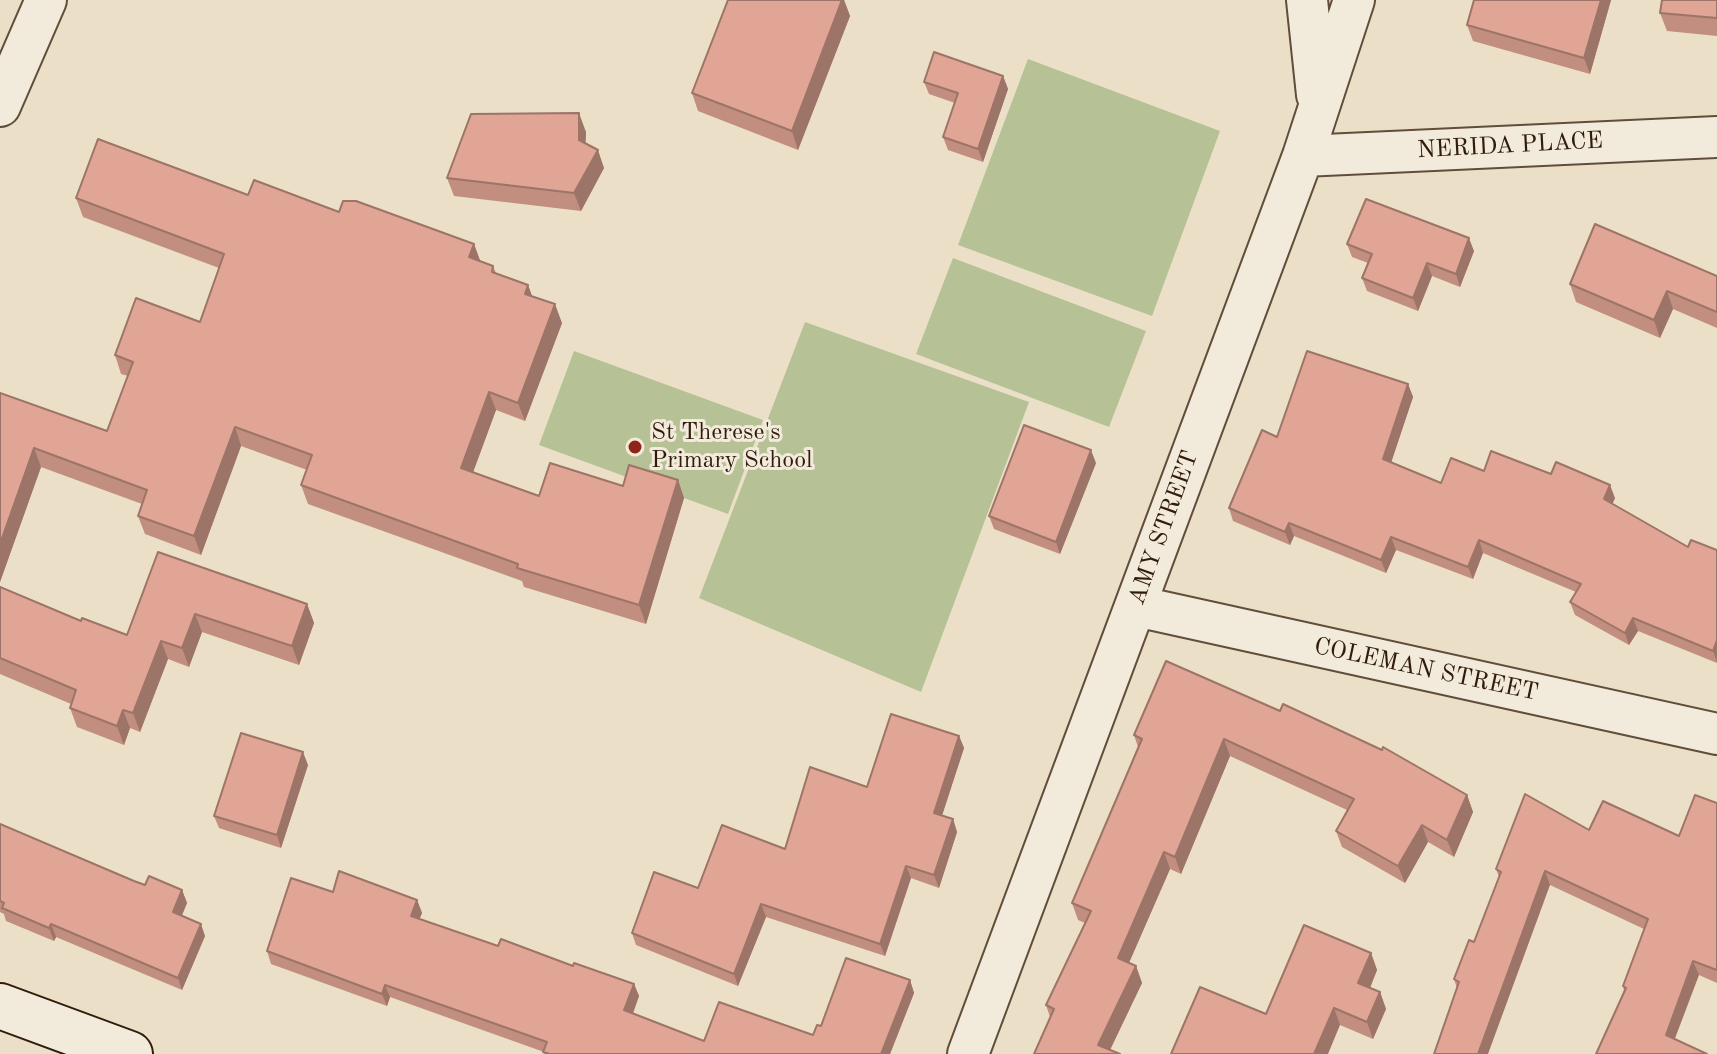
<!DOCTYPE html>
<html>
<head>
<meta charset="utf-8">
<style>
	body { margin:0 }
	canvas { display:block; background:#ebe0c7 }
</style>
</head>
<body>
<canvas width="1717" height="1054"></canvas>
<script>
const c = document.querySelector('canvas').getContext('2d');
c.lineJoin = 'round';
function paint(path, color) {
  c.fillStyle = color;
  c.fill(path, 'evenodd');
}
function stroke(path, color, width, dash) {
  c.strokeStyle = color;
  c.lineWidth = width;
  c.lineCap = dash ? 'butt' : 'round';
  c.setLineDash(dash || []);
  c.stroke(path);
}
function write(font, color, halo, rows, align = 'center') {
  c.font = font + ' "Old Standard TT",serif';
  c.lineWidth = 6;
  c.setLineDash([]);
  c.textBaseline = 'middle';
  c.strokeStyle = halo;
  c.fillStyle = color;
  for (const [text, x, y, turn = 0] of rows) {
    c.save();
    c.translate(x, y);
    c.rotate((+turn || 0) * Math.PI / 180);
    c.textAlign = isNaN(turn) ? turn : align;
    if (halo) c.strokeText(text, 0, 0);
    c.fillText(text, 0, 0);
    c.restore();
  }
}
const green = new Path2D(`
	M1028,59L1220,131L1152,316L958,245Z
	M953,258L1146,331L1109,427L916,354Z
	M805,322L1029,402L921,692L699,598Z
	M574,351L763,420L728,514L539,445Z`);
const street = new Path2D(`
	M1307,0L1317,95
	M0,106L46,0
	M1303,156L1717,137
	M1136,606L1717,734
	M968,1054L1303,156L1354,0`);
const secondary = new Path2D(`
	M0,1006L130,1054`);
const wall = new Path2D(`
	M728,0H844L850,16L798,150L698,111L692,93Z
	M1474,0H1611L1590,74L1473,41L1467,25Z
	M1717,0V36L1667,31L1660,13Z
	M1003,76L1008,89L983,162L948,150L943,137L955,103L929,94L924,82Z
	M586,132L585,143L604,168L581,211L454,196L447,178Z
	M248,195L339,212L474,244L480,261L493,266L496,273L528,285L532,296L562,323L525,421L496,410L473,472L539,496L678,480L684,498L646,624L524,587L522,581L308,504L301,485L307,470L241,446L201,555L145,534L138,516L142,504L41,467L0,582V393L107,431L128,376L121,374L115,355L200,322L219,268L83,217L76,198Z
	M1347,244L1474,251L1460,287L1432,276L1418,311L1367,291L1362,278L1368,263L1352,257Z
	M1717,276V328L1673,309L1660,338L1576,302L1570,284Z
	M1408,384L1413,397L1391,462L1441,483L1484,471L1551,474L1615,498L1612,504L1688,547L1717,550V663L1638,631L1629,645L1575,615L1570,602L1576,592L1483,553L1473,579L1396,550L1386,573L1294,536L1290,545L1233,521L1229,508L1277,437Z
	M1096,463L1060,554L994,529L989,516Z
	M158,552L307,604L314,623L299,665L202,632L189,667L168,659L140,732L130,728L124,745L77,727L70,708L71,704L0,674V587L81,621L127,635Z
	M1166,661L1467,795L1473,812L1454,857L1428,842L1405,883L1342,847L1336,831L1347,810L1230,756L1181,874L1170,869L1129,963L1136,966L1142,983L1110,1050L1034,1054L1050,1017L1046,1005L1085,923L1078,920L1072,903L1138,747L1134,735Z
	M959,736L964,748L942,815L953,819L957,832L939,888L911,878L885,956L766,917L738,986L636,945L632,933L698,888L785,849L867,787Z
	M308,765L281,848L219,828L214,816Z
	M1717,803V983L1699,975L1596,1054L1624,991L1623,986L1644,929L1550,885L1457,988L1454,979L1474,942L1499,877L1496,869L1589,830L1679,836Z
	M0,824L134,881L145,885L182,890L187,903L182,915L205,936L182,990L56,937L54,941L6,921L4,914L0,912Z
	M333,892L417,900L422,913L419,919L498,946L634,984L639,996L633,1014L704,1041L813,1035L821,1026L910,980L914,993L890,1054H544V1052L390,997L387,1006L271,964L267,951Z
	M1371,953L1377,970L1370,988L1380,992L1386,1009L1373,1039L1340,1025L1266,1014Z`);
const shadedWall = new Path2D(`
	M842,0H844L850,16L798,150L792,131Z
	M1601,0H1611L1590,74L1584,58Z
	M1003,76L1008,89L983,162L978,149Z
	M579,113L586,132L585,158L579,140Z
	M598,150L604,168L581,211L574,193Z
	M1469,238L1474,251L1460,287L1456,274Z
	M474,244L481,263L469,257Z
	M1427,263L1432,276L1418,311L1413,298Z
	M528,285L535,304L525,294Z
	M1667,291L1673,309L1660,338L1654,320Z
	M555,304L562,323L525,421L518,403Z
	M1408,384L1413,397L1388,472L1383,459Z
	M489,392L496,410L468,486L461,468Z
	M235,427L241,446L201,555L194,536Z
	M34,448L41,467L0,582V544Z
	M1091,450L1096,463L1060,554L1056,542Z
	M678,480L684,498L646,624L639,605Z
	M1610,485L1615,498L1609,512L1604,499Z
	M1289,523L1294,536L1290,545L1285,532Z
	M1391,537L1396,550L1386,573L1381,560Z
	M1479,540L1483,553L1473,579L1468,567Z
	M307,604L314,623L299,665L292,646Z
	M195,614L202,632L189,667L182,648Z
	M1633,618L1638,631L1629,645L1625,633Z
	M1717,640V662L1713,651Z
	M161,641L168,659L140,732L133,713Z
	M123,710L130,728L124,745L117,726Z
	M959,736L964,748L939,825L934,813Z
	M1224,739L1230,756L1181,874L1175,857Z
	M303,752L308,765L281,848L277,835Z
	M1467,795L1473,812L1454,857L1447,840Z
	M953,819L957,832L939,888L934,875Z
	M1422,825L1428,842L1405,883L1398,866Z
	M1164,852L1170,869L1124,974L1118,958Z
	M906,866L911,878L885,956L880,944Z
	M1545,871L1550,885L1488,1054H1478Z
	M182,890L187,903L178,925L173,912Z
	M417,900L422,913L416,928L411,916Z
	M761,904L766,917L738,986L734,974Z
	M51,924L56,937L54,941L49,928Z
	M201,924L205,936L182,990L178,978Z
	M1371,953L1377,970L1365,1000L1358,983Z
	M1693,961L1699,975L1671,1049L1666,1035Z
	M1136,966L1142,983L1108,1054L1098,1045Z
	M910,980L914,993L890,1054H881Z
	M634,984L639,996L629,1023L624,1010Z
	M385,985L390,997L387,1006L382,994Z
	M1380,992L1386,1009L1373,1039L1367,1022Z
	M1334,1008L1340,1025L1328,1054H1314Z`);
const building = new Path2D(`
	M728,0H842L792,131L692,93Z
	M1474,0H1601L1584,58L1467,25Z
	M1662,0H1717V18L1660,13Z
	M934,52L1003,76L978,149L943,137L958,93L924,82Z
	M579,113V140L598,150L574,193L447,178L471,114Z
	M98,139L248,195L254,180L339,212L343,201H356L474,244L469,257L493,266L492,272L528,285L525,294L555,304L518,403L489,392L461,468L539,496L550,463L623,486L629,465L678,480L639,605L517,568L518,564L301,485L312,455L235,427L194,536L138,516L147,490L34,448L0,544V393L107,431L133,362L115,355L136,298L200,322L224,254L76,198Z
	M1366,199L1469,238L1456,274L1427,263L1413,298L1362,278L1372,254L1347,244Z
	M1595,224L1717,276V312L1667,291L1654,320L1570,284Z
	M1307,351L1408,384L1383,459L1441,483L1451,458L1484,471L1491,451L1551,474L1556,462L1610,485L1604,499L1688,547L1691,540L1717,550V640L1713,651L1633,618L1625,633L1570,602L1581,584L1479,540L1468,567L1391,537L1381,560L1289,523L1285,532L1229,508L1262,430L1277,437Z
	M1024,425L1091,450L1056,542L989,516Z
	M158,552L307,604L292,646L195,614L182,648L161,641L133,713L123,710L117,726L70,708L76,690L0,658V587L81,621L82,618L127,635Z
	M1166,661L1280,711L1283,704L1382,750L1383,747L1467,795L1447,840L1422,825L1398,866L1336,831L1354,799L1224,739L1175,857L1164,852L1118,958L1136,966L1098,1045L1120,1054H1034L1054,1009L1046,1005L1091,911L1072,903L1142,739L1134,735Z
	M891,714L959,736L934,813L953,819L934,875L906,866L880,944L761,904L734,974L632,933L654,872L698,888L722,825L785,849L810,767L867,787Z
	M241,733L303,752L277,835L214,816Z
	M1525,794L1589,830L1603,801L1679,836L1695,795L1717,803V970L1693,961L1666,1035L1707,1054H1596L1626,988L1623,986L1648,919L1545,871L1478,1054H1434L1459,982L1454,979L1469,940L1474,942L1501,872L1496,869Z
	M0,824L134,881L145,885L149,876L182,890L173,912L201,924L178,978L51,924L49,928L2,908L4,903L0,901Z
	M339,871L417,900L411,916L498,946L501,939L573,966L574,963L634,984L624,1010L704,1041L719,1002L813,1035L817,1025L821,1026L846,958L910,980L881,1054H550L543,1052L547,1042L385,985L382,994L267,951L291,878L333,892Z
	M1304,925L1371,953L1358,983L1380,992L1367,1022L1334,1008L1314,1054H1171L1200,987L1266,1014Z`);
const markers = [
	[635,447,8,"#8f2418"]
];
const streetNames = [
	["NERIDA PLACE",1510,146,-3],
	["AMY STREET",1164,528,-70],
	["COLEMAN STREET",1426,670,12]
];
const poiNames = [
	["St Therese's",651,433],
	["Primary School",651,461]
];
paint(green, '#b6c296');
stroke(street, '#604d3a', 44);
stroke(secondary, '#311c0b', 48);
stroke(street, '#f2ebdb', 40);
stroke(secondary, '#f2ebdb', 44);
paint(wall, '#c18e7f');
paint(shadedWall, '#9d7468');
paint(building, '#e0a594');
stroke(building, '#9d7468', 2);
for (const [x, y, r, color] of markers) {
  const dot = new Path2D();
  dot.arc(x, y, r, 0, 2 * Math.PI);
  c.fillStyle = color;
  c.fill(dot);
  stroke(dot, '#f2ebdb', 3);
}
write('24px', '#311c0b', '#f2ebdb', streetNames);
write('24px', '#311c0b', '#f2ebdb', poiNames, 'left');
</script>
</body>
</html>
